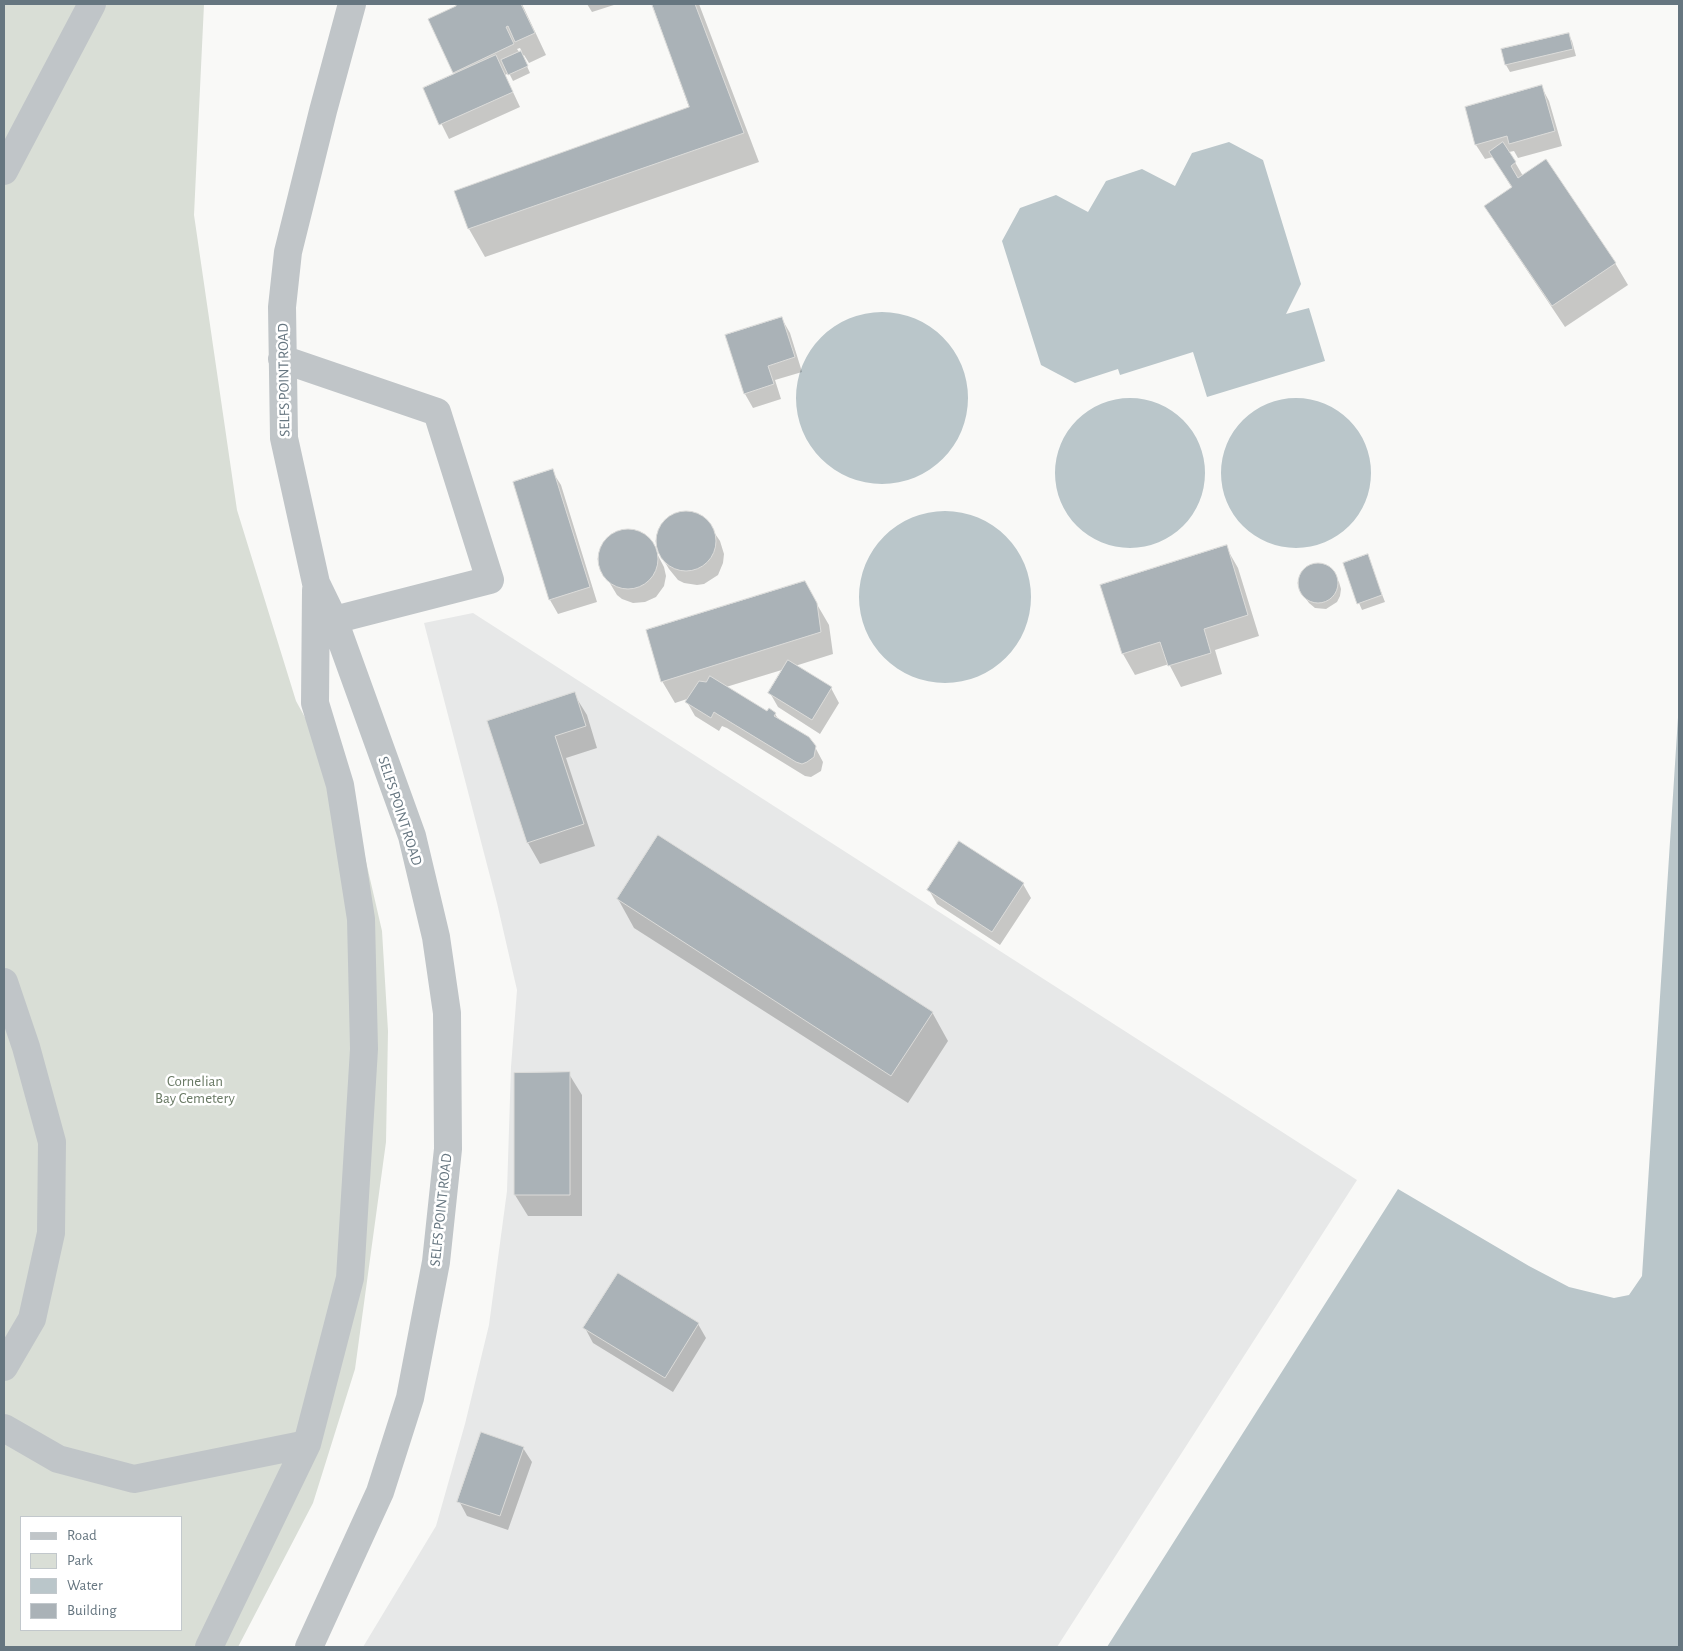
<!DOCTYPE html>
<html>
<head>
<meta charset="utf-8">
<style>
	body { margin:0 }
	#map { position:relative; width:1683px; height:1651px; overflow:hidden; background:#f9f9f7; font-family:"Alegreya Sans",sans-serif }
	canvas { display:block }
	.frame { position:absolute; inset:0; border:5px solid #667680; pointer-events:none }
	.legend { position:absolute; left:20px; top:1516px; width:162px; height:115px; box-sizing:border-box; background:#fff; border:1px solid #c2c8cc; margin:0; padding:6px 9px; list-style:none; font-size:15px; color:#667680 }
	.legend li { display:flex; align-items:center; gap:10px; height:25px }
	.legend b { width:25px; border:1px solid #c2c8cc }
</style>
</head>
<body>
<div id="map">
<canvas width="1683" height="1651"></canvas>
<div class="frame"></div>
<ul class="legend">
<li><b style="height:6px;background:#c0c5c8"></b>Road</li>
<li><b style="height:14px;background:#d9ded6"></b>Park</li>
<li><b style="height:14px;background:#bac6ca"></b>Water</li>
<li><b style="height:14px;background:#aab2b7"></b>Building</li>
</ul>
</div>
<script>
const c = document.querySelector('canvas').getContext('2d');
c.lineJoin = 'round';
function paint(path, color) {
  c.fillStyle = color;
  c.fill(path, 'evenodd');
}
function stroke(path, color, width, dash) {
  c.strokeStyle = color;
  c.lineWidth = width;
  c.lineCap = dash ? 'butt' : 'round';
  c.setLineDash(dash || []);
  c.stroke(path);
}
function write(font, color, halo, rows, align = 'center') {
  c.font = font + ' "Alegreya Sans",sans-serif';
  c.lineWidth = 5;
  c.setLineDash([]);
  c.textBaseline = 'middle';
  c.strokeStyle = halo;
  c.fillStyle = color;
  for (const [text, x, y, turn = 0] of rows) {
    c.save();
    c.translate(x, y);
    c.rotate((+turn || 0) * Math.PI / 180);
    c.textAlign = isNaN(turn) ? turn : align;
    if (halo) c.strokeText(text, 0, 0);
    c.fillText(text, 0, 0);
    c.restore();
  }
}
const built = new Path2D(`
	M473,613L1357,1180L1057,1647H363L436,1526L465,1424L489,1325L507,1191L511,1067L517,990L497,903L424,623Z`);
const green = new Path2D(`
	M4,4H204L194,215L237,510L296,701L353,805L382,931L388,1031L386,1142L355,1369L313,1503L238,1647H4ZM21,1517H181V1630H21Z`);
const water = new Path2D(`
	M1229,142L1263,160L1301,284L1286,314L1309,308L1325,361L1207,397L1193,352L1120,375L1118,369L1075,383L1041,365L1002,241L1020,208L1056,195L1088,212L1106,181L1142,169L1175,186L1192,153Z
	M796 398a86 86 0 1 1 172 0a86 86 0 1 1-172 0Z
	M1055 473a75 75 0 1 1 150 0a75 75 0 1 1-150 0Z
	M1221 473a75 75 0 1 1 150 0a75 75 0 1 1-150 0Z
	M859 597a86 86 0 1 1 172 0a86 86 0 1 1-172 0Z
	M1679,702V1647H1107L1398,1189L1529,1266L1569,1287L1614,1298L1629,1295L1642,1276Z`);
const shadow = new Path2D(`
	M457,4H522L546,55L529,63L524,55H522L530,73L513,81L509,73L505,75L520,107L449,139L424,89L456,75L454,72L458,6ZM520,48L522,52L520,53L517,49Z
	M587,4H617L592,12Z
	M653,4H699L759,162L485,257L469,229L456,192L690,108Z
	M1568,34L1572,41L1576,56L1510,72L1506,65L1502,50Z
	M1541,86L1549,101L1562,146L1518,158L1514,151L1509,152L1523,176L1615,263L1628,285L1565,327L1498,227L1486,206L1512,188L1493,157L1485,159L1476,145L1466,108Z
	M782,319L790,333L802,372L775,380L781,399L753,408L745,394L727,336Z
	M552,471L561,485L597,602L558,614L550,600Z
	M682,512L698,515L705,519L720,541L724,554L723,563L718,575L704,584L697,585L684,583L678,580L669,569L660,554L657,541L658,534L664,522L676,514Z
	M629,531L644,535L651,542L664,567L666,576L664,586L656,597L645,602L633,603L622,599L617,595L602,570L599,558L603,547L610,537L619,532Z
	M1226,547L1238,568L1259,636L1215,650L1222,674L1181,687L1169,664L1135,675L1123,654Z
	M1367,556L1385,602L1362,610L1359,603Z
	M1318,564L1325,565L1330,569L1339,582L1341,589L1340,596L1337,602L1326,609L1315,608L1309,603L1300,590L1299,583L1301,576L1308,567Z
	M804,582L829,625L833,654L795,666L831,688L839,703L820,734L778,707L770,693L785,669L726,687L767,713L775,714L779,720L815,747L823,762L821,771L811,777L805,776L727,728L722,726L719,731L695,716L687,702L690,698L675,703L662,681Z
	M574,694L587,715L597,748L566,758L595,846L540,864L528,843L488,722Z
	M1023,884L1031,898L1000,945L937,904L929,890Z
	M618,899L932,1012L948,1041L908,1103L634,928Z
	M569,1074L582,1095V1216H528L515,1195Z
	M698,1324L706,1338L673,1392L593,1343L585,1328Z
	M523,1448L532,1462L508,1530L467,1516L459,1501Z`);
const building = new Path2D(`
	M455,4H521L535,33L515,42L508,26L506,27L514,44L453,73L428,19L456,6Z
	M652,4H695L744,133L468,229L454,191L689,107Z
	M1569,33L1573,49L1505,65L1501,49Z
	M521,51L528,66L508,75L501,60Z
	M496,55L513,92L439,125L423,88Z
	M1542,85L1555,131L1509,144L1507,136L1475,145L1465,107Z
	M1503,142L1516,162L1511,166L1518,178L1546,159L1616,263L1552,306L1484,206L1512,187L1489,152Z
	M782,317L795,357L768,366L774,384L744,394L725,335Z
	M553,469L590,587L549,600L513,482Z
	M656 541a30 30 0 1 1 60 0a30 30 0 1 1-60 0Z
	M598 559a30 30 0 1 1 60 0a30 30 0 1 1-60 0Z
	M1227,545L1248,615L1204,629L1211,653L1168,666L1160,642L1122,654L1100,585Z
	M1368,554L1382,595L1357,604L1343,563Z
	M1298 583a20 20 0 1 1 40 0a20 20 0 1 1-40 0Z
	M805,581L817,603L821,632L661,682L646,630Z
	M788,660L832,687L812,720L768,693Z
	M710,676L767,711L769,708L776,713L774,716L809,737L816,746L814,757L807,762L802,764L796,762L717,714L714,712L711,718L685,702L699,681L706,682Z
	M575,692L586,726L555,736L584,824L527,843L487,721Z
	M658,835L933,1012L891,1076L617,899Z
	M959,841L1024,883L992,932L927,890Z
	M570,1072V1195H514V1073Z
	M618,1273L699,1323L665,1378L583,1328Z
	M481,1432L524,1447L500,1516L457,1502Z`);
const minor = new Path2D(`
	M4,171L92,4
	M282,359L437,412L490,580L334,620
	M4,982L26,1047L52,1142L51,1233L32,1319L4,1367
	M4,1428L58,1459L134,1479L307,1444
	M209,1647L307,1444L350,1278L364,1049L361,919L340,785L315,703L316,590
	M309,1647L380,1492L410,1398L436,1262L448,1149L447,1013L436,937L412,836L334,620L316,583L284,438L282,307L288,252L323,111L352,4`);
const streetNames = [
	["SELFS POINT ROAD",284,380,-91],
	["SELFS POINT ROAD",400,811,72],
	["SELFS POINT ROAD",441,1210,-84]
];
const parkNames = [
	["Cornelian",195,1081],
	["Bay Cemetery",195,1098]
];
paint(built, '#e7e8e8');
paint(green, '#d9ded6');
paint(water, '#bac6ca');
paint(shadow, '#0003');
paint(building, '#aab2b7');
stroke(building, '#dbdbd9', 1);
stroke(minor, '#c0c5c8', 28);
write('15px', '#667680', '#fff', streetNames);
write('15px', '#697964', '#fff', parkNames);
</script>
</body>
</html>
